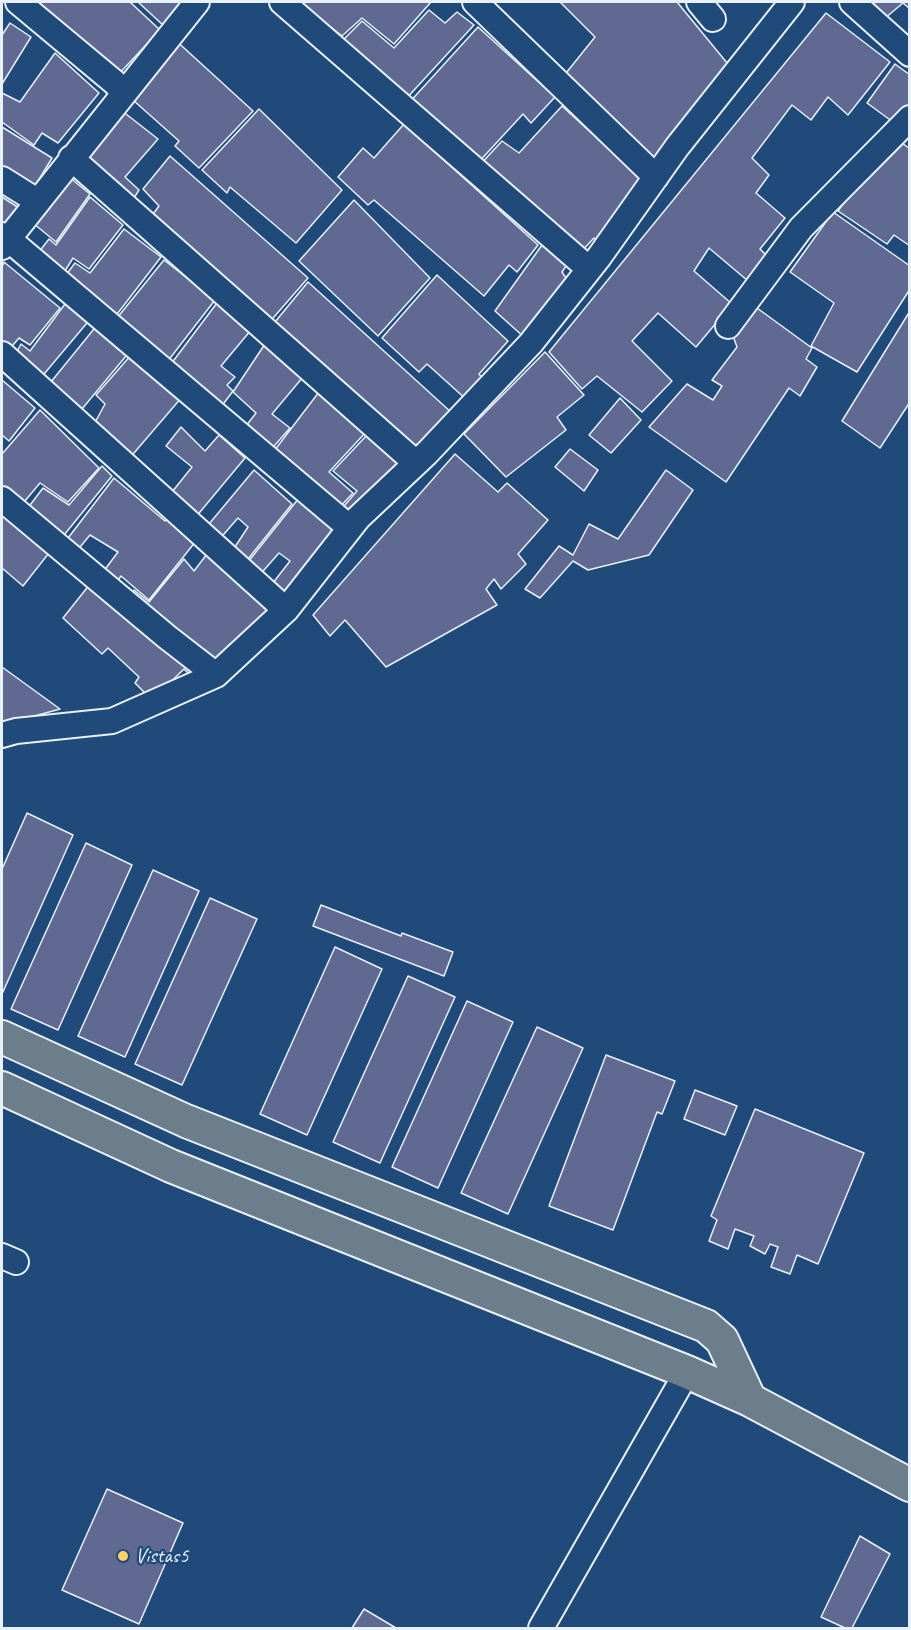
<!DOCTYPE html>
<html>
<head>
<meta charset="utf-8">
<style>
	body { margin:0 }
	#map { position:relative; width:911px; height:1630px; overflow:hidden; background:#1f4a7a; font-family:Caveat,sans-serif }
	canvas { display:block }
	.frame { position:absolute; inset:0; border:3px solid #e8f1f8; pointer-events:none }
</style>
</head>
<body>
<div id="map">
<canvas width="911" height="1630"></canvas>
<div class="frame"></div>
</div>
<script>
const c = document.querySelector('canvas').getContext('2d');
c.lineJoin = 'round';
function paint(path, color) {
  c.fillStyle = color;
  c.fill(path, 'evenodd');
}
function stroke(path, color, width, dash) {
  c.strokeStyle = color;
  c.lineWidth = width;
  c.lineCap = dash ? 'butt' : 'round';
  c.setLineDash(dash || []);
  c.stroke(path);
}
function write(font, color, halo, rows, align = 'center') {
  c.font = font + ' Caveat,sans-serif';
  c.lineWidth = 4.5;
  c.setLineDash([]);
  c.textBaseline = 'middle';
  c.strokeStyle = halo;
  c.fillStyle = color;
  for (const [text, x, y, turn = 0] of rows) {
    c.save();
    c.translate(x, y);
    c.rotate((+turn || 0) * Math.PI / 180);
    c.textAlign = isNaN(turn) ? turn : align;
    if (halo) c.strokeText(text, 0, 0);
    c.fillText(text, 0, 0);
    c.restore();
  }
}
const building = new Path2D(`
	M29,2H130L160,30L116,77Z
	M138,2H186L164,26Z
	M290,2H431L394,44L362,18L342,36L315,15Z
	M560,2H677L732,69L654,161L562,78L595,37Z
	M862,2H910V9L903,3L884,19Z
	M429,10L445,23L457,12L474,25L404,101L339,44L362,21L394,48Z
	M826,13L890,62L848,115L828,97L811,120L792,105L752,158L769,175L756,193L785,218L760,249L769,258L748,281L709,248L694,271L732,304L696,347L658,313L632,341L672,381L642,412L597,376L582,389L549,352Z
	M10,23L31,37L2,84V35Z
	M478,27L555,97L531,123L523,114L476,165L407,105Z
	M172,37L253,111L199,168L175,146L179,141L124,92Z
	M55,53L99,93L58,143L42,133L34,145L2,122V93L20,102Z
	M895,64L910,75V107L897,125L867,103Z
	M562,106L647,184L602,245L594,238L579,254L477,168L502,141L519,153Z
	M117,107L158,139L125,177L139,190L129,206L77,158Z
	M259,109L342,190L296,243L230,187L227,193L202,170Z
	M404,124L538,245L517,272L509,265L484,296L374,200L368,205L338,177L363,148L374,158Z
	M2,127L52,158L32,191L2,172Z
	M893,136L910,149V246L894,235L887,244L838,211Z
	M170,156L308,278L267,325L147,222L159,206L143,189Z
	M64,173L90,194L56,242L28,219Z
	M2,197L19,208L10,230L2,227Z
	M90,197L123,225L89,269L73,258L60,279L35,257L49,239L56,245Z
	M354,200L430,278L378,336L299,261Z
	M833,212L910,266V289L857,372L811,346L834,303L790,272Z
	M124,229L161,257L111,322L63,279L75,263L90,273Z
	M547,238L570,260L562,272L570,284L525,338L495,311Z
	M164,260L215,300L164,366L113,323Z
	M4,262L60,308L30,345L19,338L7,352L2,347V267Z
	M437,275L508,341L479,374L485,382L468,401L427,364L419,372L382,338Z
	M308,282L452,413L416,455L270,328Z
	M68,300L92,317L39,380L13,359L21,344L30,351Z
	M217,303L251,330L221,366L235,377L227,385L233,391L218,411L168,368Z
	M757,308L812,348L806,359L817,367L800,396L789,388L726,482L649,427L687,384L713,400L722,386L712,380L737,347L733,336Z
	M910,311V402L880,448L842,421Z
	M98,324L131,350L77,415L46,388Z
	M265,344L303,377L272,414L290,428L267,454L242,431L256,413L233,392Z
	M545,352L584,395L557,417L566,430L506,477L464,434Z
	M132,354L182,397L128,460L92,428L105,404L96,395Z
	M2,380L35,408L9,441L2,435Z
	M319,392L366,432L329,472L353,493L335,512L271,455Z
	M620,398L641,420L611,453L589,435Z
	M40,410L99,468L68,502L40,483L14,514L56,544L23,586L2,568V454Z
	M181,427L205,451L219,435L245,458L195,518L168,497L192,467L166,446Z
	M369,433L405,463L349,522L338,513L357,491L333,471Z
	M570,449L598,470L584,491L555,467Z
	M455,454L498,492L507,483L548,520L518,554L526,564L501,589L494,579L486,589L497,605L386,667L345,620L330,636L313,615Z
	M102,466L112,476L60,540L24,513L43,488L69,505Z
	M254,470L292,504L244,564L231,553L248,527L238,518L217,542L204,530Z
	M666,470L693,490L649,555L588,570L573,561L540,598L525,589L559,546L573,555L589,524L618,539Z
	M114,478L165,521L169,516L196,541L149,600L121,576L116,583L103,572L118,552L90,535L76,552L65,542Z
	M299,498L340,535L287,604L269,588L290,561L279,553L257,578L244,567Z
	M207,554L271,614L211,667L127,600L134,590L149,602L184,559L194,571Z
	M94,579L200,668L189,674L184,669L152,700L135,683L139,677L108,648L102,654L63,618Z
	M2,667L60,709L2,725Z
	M27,813L73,835L2,994V869Z
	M86,843L132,865L58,1030L11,1009Z
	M153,870L199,891L125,1057L78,1036Z
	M210,898L257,919L182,1085L135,1064Z
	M321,905L401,936L402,933L453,952L444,976L313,926Z
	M335,947L382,969L307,1135L260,1114Z
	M408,976L455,997L380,1163L333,1142Z
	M467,1001L513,1022L438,1188L392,1167Z
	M537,1027L583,1048L508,1214L461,1193Z
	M606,1055L675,1081L662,1114L657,1112L613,1230L549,1206Z
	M695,1090L737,1106L725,1135L684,1119Z
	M755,1109L864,1153L818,1264L797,1255L790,1274L771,1267L778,1247L770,1244L765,1254L750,1246L754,1236L735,1229L728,1249L709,1241L717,1220L711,1216Z
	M107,1489L183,1523L139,1624L62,1590Z
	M860,1536L890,1554L852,1628H845L821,1617Z
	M364,1609L396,1628H352Z`);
const minor = new Path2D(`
	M18,2L114,82L124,92
	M282,2L589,269
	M475,2L656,177
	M699,2L713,19
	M852,2L910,54
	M71,158L416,463
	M2,179L37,201
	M2,235L7,238L350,528
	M2,247L197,2
	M728,326L801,228L910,118
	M2,354L286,610
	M2,499L167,637L216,675
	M2,735L16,731L112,721L216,675L286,610L358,518L427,453L531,343L599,257L677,147L792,2
	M2,1256L16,1262
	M541,1628L687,1372`);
const major = new Path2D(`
	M2,1037L186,1121L706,1326L722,1340L750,1400
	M2,1088L171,1166L687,1372L750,1400L910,1485`);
const markers = [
	[123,1556,6,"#ffd166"]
];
const poiNames = [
	["Vistas5",135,1556]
];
paint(building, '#606991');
stroke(building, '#e8f1f8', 1.5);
stroke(minor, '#e8f1f8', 28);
stroke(major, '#e8f1f8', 36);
stroke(minor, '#1f4a7a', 24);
stroke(major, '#6c7d8b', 32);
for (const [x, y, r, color] of markers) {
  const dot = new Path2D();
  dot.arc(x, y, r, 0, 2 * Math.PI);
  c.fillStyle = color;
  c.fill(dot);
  stroke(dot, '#1f4a7a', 2);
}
write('21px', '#e8f1f8', '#1f4a7a', poiNames, 'left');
</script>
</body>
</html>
